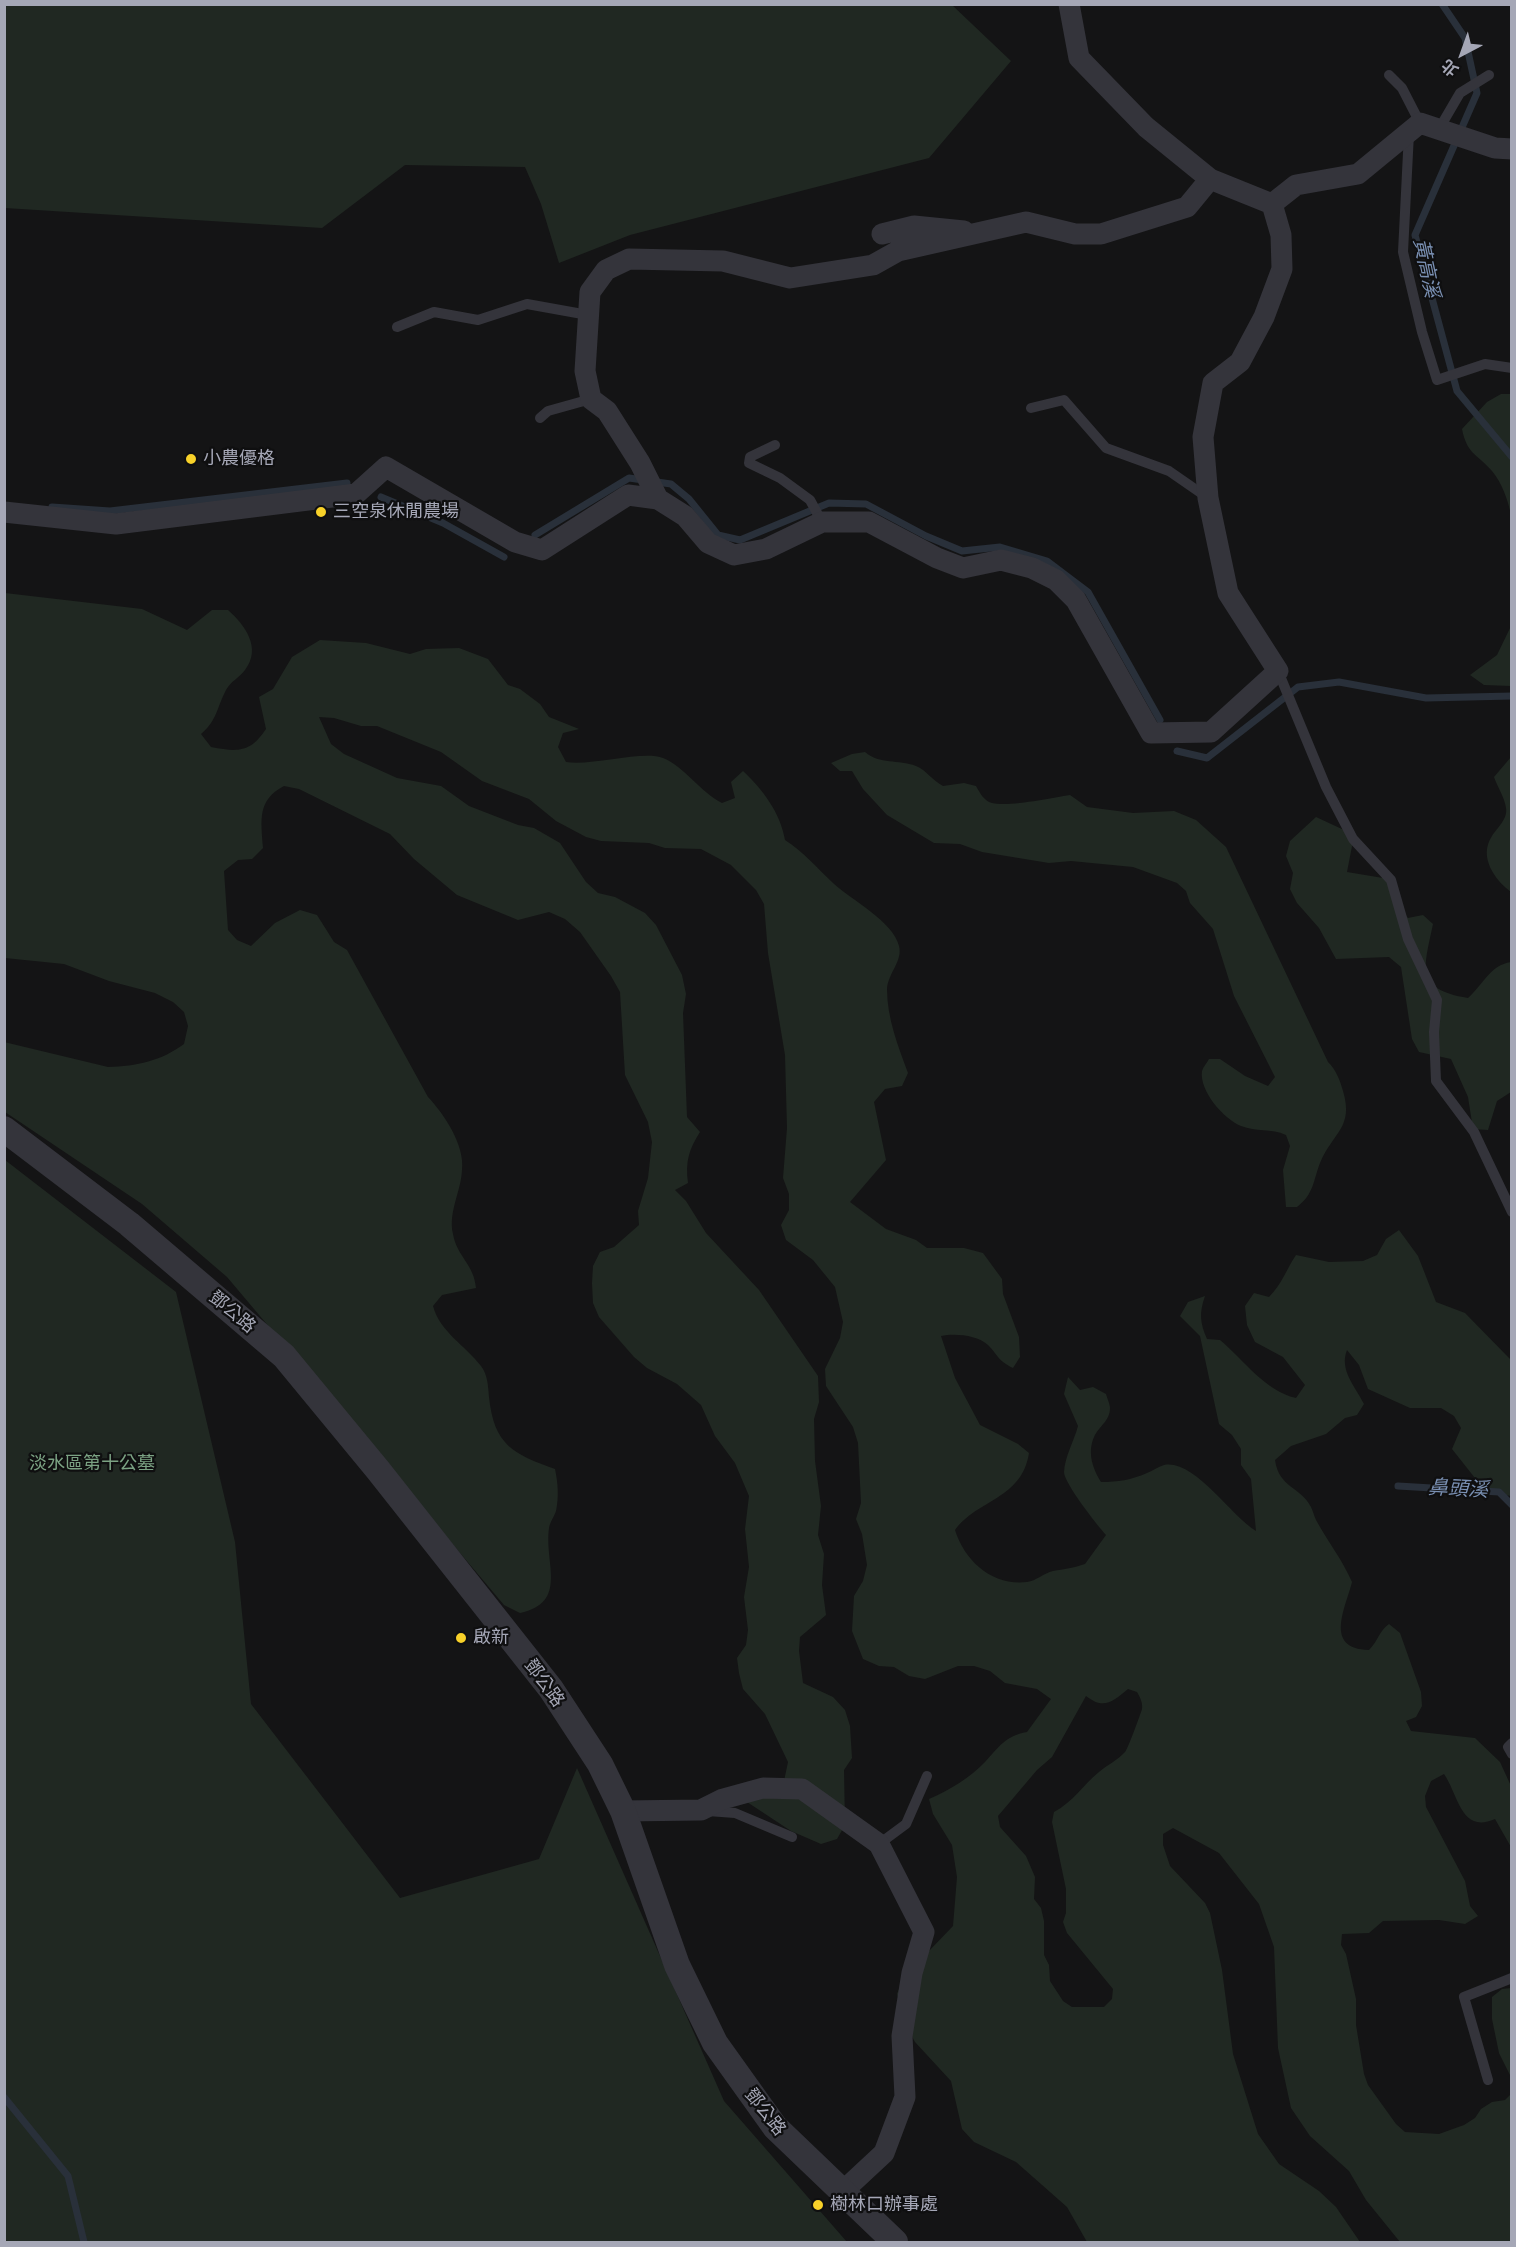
<!DOCTYPE html>
<html>
<head>
<meta charset="utf-8">
<style>
	body { margin:0 }
	#map { position:relative; width:1516px; height:2247px; overflow:hidden; background:#141415; font-family:"Alegreya Sans","Noto Sans TC",sans-serif }
	canvas { display:block }
	.frame { position:absolute; inset:0; border:6px solid #a5a7b6; pointer-events:none }
	.north { position:absolute; left:1432px; top:24px; width:60px; height:60px; -webkit-text-stroke:4px #0f0f10; paint-order:stroke; rotate:221deg; font-size:16px; font-weight:700; line-height:24px; text-align:center; color:#a5a7b6 }
	.north::after { content:''; display:block; margin:auto; width:21px; height:27px; background:#a5a7b6; clip-path:polygon(50% 0,100% 100%,50% 72%,0 100%) }
</style>
</head>
<body>
<div id="map">
<canvas width="1516" height="2247"></canvas>
<div class="frame"></div>
<div class="north">北</div>
</div>
<script>
const c = document.querySelector('canvas').getContext('2d');
c.lineJoin = 'round';
function paint(path, color) {
  c.fillStyle = color;
  c.fill(path, 'evenodd');
}
function stroke(path, color, width, dash) {
  c.strokeStyle = color;
  c.lineWidth = width;
  c.lineCap = dash ? 'butt' : 'round';
  c.setLineDash(dash || []);
  c.stroke(path);
}
function write(font, color, halo, rows, align = 'center') {
  c.font = font + ' "Alegreya Sans","Noto Sans TC",sans-serif';
  c.lineWidth = 4.5;
  c.setLineDash([]);
  c.textBaseline = 'middle';
  c.strokeStyle = halo;
  c.fillStyle = color;
  for (const [text, x, y, turn = 0] of rows) {
    c.save();
    c.translate(x, y);
    c.rotate((+turn || 0) * Math.PI / 180);
    c.textAlign = isNaN(turn) ? turn : align;
    if (halo) c.strokeText(text, 0, 0);
    c.fillText(text, 0, 0);
    c.restore();
  }
}
const green = new Path2D(`
	M4,5H952L1011,61L929,158L630,235L559,263L541,204L525,167L405,165L322,228L5,208Z
	M1501,394H1511V515C1508,500 1502,483 1492,471C1476,453 1467,454 1462,429L1487,402Z
	M5,593L142,609L187,630L212,610H228C245,625 262,648 245,670C239,678 231,681 226,690C217,707 217,721 201,734L211,747C238,752 250,753 266,729L259,697L273,689L292,657L320,640L366,643L410,654L426,649L459,648L488,659L508,685L520,689L540,704L549,717L579,729L563,733L558,747L566,762C593,766 643,750 663,758C685,767 700,792 722,803L735,798L731,782L743,771C763,790 780,812 785,840C804,852 817,868 833,883C851,900 893,921 899,946C903,961 888,973 887,989C887,1018 898,1046 908,1073L902,1086L885,1089L874,1102L886,1160L850,1202L886,1229L916,1240L927,1248H964L983,1253L1002,1279L1003,1294L1019,1337L1020,1357L1013,1368C996,1359 999,1356 988,1345C977,1335 955,1333 941,1336L955,1378L980,1425L1018,1444L1029,1453C1022,1499 978,1499 955,1530C965,1562 993,1586 1027,1582C1036,1581 1044,1573 1053,1571C1064,1569 1074,1568 1085,1564L1106,1535C1097,1525 1064,1483 1064,1472C1065,1456 1074,1441 1078,1426L1064,1394L1068,1377L1080,1390L1093,1387L1106,1394C1107,1398 1110,1404 1110,1408C1110,1421 1099,1426 1094,1437C1087,1453 1093,1469 1101,1482C1118,1482 1131,1480 1147,1473C1152,1471 1158,1467 1164,1465C1194,1459 1230,1515 1256,1531L1251,1479L1241,1465V1449L1232,1435L1219,1424L1200,1336L1180,1316L1188,1302L1205,1296C1199,1313 1200,1323 1207,1339L1220,1340C1244,1360 1265,1391 1296,1398L1305,1385L1283,1357L1255,1342L1247,1325L1245,1306L1254,1293L1269,1297C1282,1284 1286,1270 1296,1255L1329,1262L1363,1261L1377,1255L1386,1239L1399,1230L1418,1256L1436,1302L1465,1313L1511,1360V1496L1486,1492L1452,1449L1461,1428L1454,1416L1441,1408H1410L1368,1389L1359,1365L1347,1350C1339,1370 1355,1386 1364,1404L1357,1415L1345,1418L1326,1434L1291,1446L1275,1460C1279,1488 1300,1486 1311,1507C1313,1511 1314,1516 1316,1520C1328,1542 1342,1559 1352,1582C1346,1607 1323,1649 1369,1650C1378,1641 1379,1631 1389,1624L1400,1633L1421,1692L1422,1706L1416,1717L1406,1721L1411,1731L1475,1738L1500,1762L1511,1786V1847L1495,1819C1461,1834 1459,1796 1444,1774L1431,1781L1425,1796L1426,1807L1465,1881L1470,1906L1478,1916L1465,1924L1439,1920L1383,1921L1369,1933L1342,1934L1341,1945L1346,1954L1356,1999V2025L1364,2074L1368,2085L1396,2124L1405,2132L1439,2134L1464,2125L1475,2118L1481,2109L1492,2102L1505,2100L1511,2094V2242H1400L1366,2200L1349,2171L1310,2136L1291,2108L1278,2048L1274,1947L1259,1904L1219,1853L1173,1828L1163,1834V1845L1170,1866L1205,1903L1210,1913L1222,1970L1233,2054L1258,2134L1279,2164L1319,2191L1336,2207L1360,2242H1087L1067,2207L1016,2162L974,2142L962,2129L951,2081L915,2042L906,2026L897,1994L904,1977L953,1926L957,1877L952,1845L933,1814L929,1799C948,1791 971,1777 985,1762C999,1747 1005,1736 1027,1732L1051,1699L1037,1689L1005,1683L990,1671L974,1666H958L925,1679L909,1676L894,1667L879,1666L863,1659L852,1631L854,1596L863,1581L867,1565L862,1534L856,1519L861,1503L858,1443L853,1427L826,1386L825,1369L840,1338L843,1322L835,1287L813,1260L786,1240L781,1225L789,1210V1194L783,1178L787,1128L785,1055L768,953L764,904L756,890L731,865L701,849L665,848L649,843L601,841L586,837L556,821L529,799L482,781L441,752L377,726H361L334,718L319,717L331,744L344,754L397,778L441,786L469,806L518,825L534,828L560,843L586,882L598,893L615,897L645,913L656,925L682,975L686,994L683,1013L687,1117L700,1132C689,1149 685,1162 688,1183L675,1190L686,1201L706,1233L759,1290L818,1376L819,1402L814,1419L815,1461L821,1506L818,1535L824,1554L822,1585L826,1615L800,1637L799,1651L803,1683L833,1697L845,1710L850,1726L852,1758L844,1770L845,1825L837,1839L821,1844L791,1831L747,1802L784,1781L788,1762L765,1714L743,1689L739,1673L737,1658L746,1645L748,1630L744,1597L749,1567L745,1529L749,1496L735,1463L715,1436L701,1405L677,1384L647,1368L634,1357L599,1317L593,1303L592,1283L593,1266L600,1252L614,1247L639,1225L638,1211L648,1178L652,1142L648,1122L625,1075L620,992L611,976L580,932L565,919L549,912L518,920L457,895L414,859L390,834L299,789L284,786C257,800 261,820 263,848L252,859L238,860L224,871L228,930L237,940L251,946L275,923L300,910L317,915L334,942L347,950L428,1097C444,1114 465,1145 462,1170C461,1192 448,1212 453,1234C457,1257 474,1264 476,1288L442,1295L433,1306C440,1332 465,1345 481,1366C488,1375 488,1387 489,1397C494,1445 513,1454 555,1469C558,1483 559,1497 556,1511C554,1517 550,1522 549,1528C544,1564 569,1602 520,1613L504,1605L227,1277L142,1204L5,1112L4,1042L108,1067C137,1066 161,1061 184,1044L188,1026L184,1012L173,1002L155,993L109,981L64,964L5,958ZM1128,1689L1137,1692C1140,1697 1143,1703 1142,1709C1141,1713 1127,1751 1125,1752C1118,1760 1107,1765 1099,1772C1083,1785 1073,1802 1054,1812L1052,1822L1066,1889V1913L1063,1922L1067,1933L1113,1989L1112,1999L1104,2007H1072L1063,2001L1050,1981L1049,1965L1044,1955V1921L1041,1908L1034,1899L1035,1877L1026,1856L1000,1827L998,1816L1037,1770L1052,1757L1086,1696C1104,1710 1112,1702 1128,1689Z
	M1511,626V686L1484,685L1470,675L1497,655Z
	M865,752C880,765 898,759 916,766C926,770 933,781 943,786L964,783L976,786C980,793 984,801 992,803C1009,807 1051,798 1070,795L1087,807L1133,813L1174,811L1196,820L1226,847L1328,1062C1336,1070 1340,1080 1343,1091C1354,1128 1333,1132 1320,1163C1313,1181 1314,1194 1297,1207H1286L1283,1170L1290,1146L1286,1135C1271,1128 1256,1132 1241,1126C1224,1119 1199,1091 1202,1071C1203,1067 1207,1063 1209,1059H1220L1245,1076L1268,1086L1275,1077L1234,996L1213,929L1190,903L1186,891L1177,883L1133,867L1071,861L1049,863L982,852L960,844L934,843L887,815L863,789L852,771H840L831,763L852,754Z
	M1511,757V892C1495,880 1478,857 1492,836C1497,828 1508,819 1506,808C1505,798 1497,786 1494,777Z
	M1316,817L1344,830L1353,841L1347,872L1389,879L1399,906L1408,918L1423,915L1433,924C1424,968 1414,989 1468,998C1483,985 1490,965 1511,962V1092L1497,1101L1488,1130L1473,1129L1468,1097L1451,1059L1419,1052L1412,1039L1401,967L1389,957L1336,959L1319,928L1297,903L1290,889L1293,873L1286,856L1290,841Z
	M5,1160L176,1292L235,1542L251,1704L400,1898L539,1859L577,1768L724,2101L847,2242H5Z
	M1511,1988H1512L1511,2077L1499,2053L1492,2019V1997L1502,1989Z`);
const stream = new Path2D(`
	M1442,4L1465,38L1477,93L1415,235L1457,391L1512,457
	M381,497L443,523L504,557
	M52,507L110,511L347,483
	M535,535L629,478L671,484L689,499L718,535L740,540L829,503L866,504L926,536L962,551L1000,547L1047,561L1088,592L1160,720
	M1177,751L1207,758L1298,687L1339,682L1426,698L1512,696
	M1398,1486L1499,1492L1512,1505
	M4,2097L68,2176L84,2242`);
const service = new Path2D(`
	M1389,75L1402,88L1420,123
	M1439,129L1460,93L1489,75
	M1409,133L1403,252L1422,332L1437,380L1485,364L1512,368
	M397,327L434,312L478,320L527,304L588,315
	M1031,408L1064,400L1106,448L1169,471L1208,498
	M540,418L548,411L591,399
	M775,445L750,457L749,463L780,478L810,500L822,522
	M1278,671L1326,787L1353,839L1391,880L1408,939L1437,1000L1434,1032L1436,1081L1474,1132L1512,1212
	M1512,1743L1508,1747L1512,1754
	M708,1811L735,1813L792,1837
	M879,1844L906,1824L927,1776
	M1488,2080L1464,1997L1512,1978`);
const minor = new Path2D(`
	M1272,204L1296,185L1358,174L1420,123L1495,148L1512,149
	M882,234L914,226L964,231
	M658,499L640,463L607,411L591,399L585,371L590,292L606,270L629,259L723,261L790,278L873,265L898,251L1026,222L1075,234H1101L1187,207L1210,179
	M4,512L116,524L356,494L386,467L515,542L542,550L628,495L658,499L685,516L708,543L734,555L766,549L822,522H869L937,558L963,568L1001,560L1032,568L1056,580L1076,600L1151,733L1211,732L1278,671L1228,593L1208,498L1203,437L1213,383L1240,362L1264,317L1282,269L1281,235L1272,204L1210,179L1146,127L1079,58L1069,4
	M623,1811L701,1810L723,1799L763,1788L802,1789L879,1844L924,1932L912,1973L902,2036L905,2097L884,2153L841,2193`);
const tertiary = new Path2D(`
	M4,1129L129,1224L284,1356L378,1470L551,1689L600,1764L623,1811L677,1965L715,2043L775,2127L895,2242`);
const markers = [
	[191,459,6,"#f8d129"],
	[321,512,6,"#f8d129"],
	[461,1638,6,"#f8d129"],
	[818,2205,6,"#f8d129"]
];
const poiNames = [
	["小農優格",203,459],
	["三空泉休閒農場",333,512],
	["啟新",473,1638],
	["樹林口辦事處",830,2205]
];
const streetNames = [
	["鄧公路",232,1312,40],
	["鄧公路",544,1683,54],
	["鄧公路",765,2112,52]
];
const parkNames = [
	["淡水區第十公墓",92,1464]
];
const waterNames = [
	["黃高溪",1426,268,78],
	["鼻頭溪",1458,1489,3]
];
paint(green, '#202822');
stroke(stream, '#29303a', 7);
stroke(service, '#34343b', 10);
stroke(minor, '#34343b', 21);
stroke(tertiary, '#34343b', 26);
for (const [x, y, r, color] of markers) {
  const dot = new Path2D();
  dot.arc(x, y, r, 0, 2 * Math.PI);
  c.fillStyle = color;
  c.fill(dot);
  stroke(dot, '#0f0f10', 2);
}
write('18px', '#a5a7b6', '#0f0f10', poiNames, 'left');
write('18px', '#a5a7b6', '#0f0f10', streetNames);
write('18px', '#7ba283', '#0f0f10', parkNames);
write('italic 20px', '#7a90b3', '#0f0f10', waterNames);
</script>
</body>
</html>
